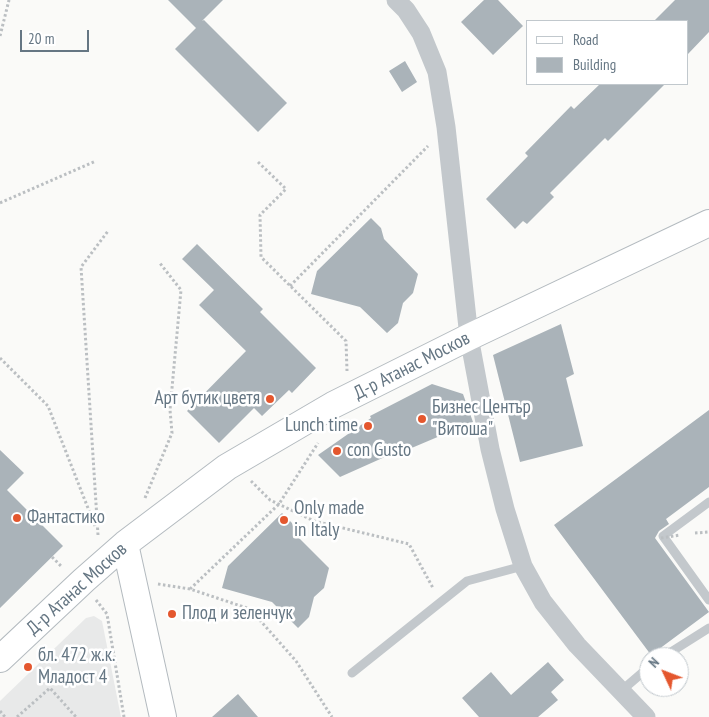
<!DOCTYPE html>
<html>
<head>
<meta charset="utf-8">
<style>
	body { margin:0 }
	#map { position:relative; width:709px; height:717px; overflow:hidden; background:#fafaf8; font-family:"PT Sans Narrow",sans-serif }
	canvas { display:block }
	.legend { position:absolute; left:526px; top:20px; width:162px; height:65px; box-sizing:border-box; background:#fff; border:1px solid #c1c8cd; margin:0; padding:6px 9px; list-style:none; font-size:15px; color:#657683 }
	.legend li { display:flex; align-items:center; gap:10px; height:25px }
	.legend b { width:25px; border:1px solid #c1c8cd }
	.north { position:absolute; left:639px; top:647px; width:50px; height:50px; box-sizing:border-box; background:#fff; border:1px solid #c1c8cd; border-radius:50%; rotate:313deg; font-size:14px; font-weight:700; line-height:20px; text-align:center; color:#657683 }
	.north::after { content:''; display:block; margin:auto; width:18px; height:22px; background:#e4572e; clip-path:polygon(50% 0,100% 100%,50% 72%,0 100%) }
	.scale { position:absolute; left:20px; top:30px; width:69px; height:22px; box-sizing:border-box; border:2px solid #657683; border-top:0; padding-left:6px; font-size:15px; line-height:18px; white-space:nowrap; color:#657683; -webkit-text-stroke:4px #fff; paint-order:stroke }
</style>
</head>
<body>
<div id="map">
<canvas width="709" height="717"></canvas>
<ul class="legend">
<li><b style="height:6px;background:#fff"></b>Road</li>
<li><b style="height:14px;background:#aab3b9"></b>Building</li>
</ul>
<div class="north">N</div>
<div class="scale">20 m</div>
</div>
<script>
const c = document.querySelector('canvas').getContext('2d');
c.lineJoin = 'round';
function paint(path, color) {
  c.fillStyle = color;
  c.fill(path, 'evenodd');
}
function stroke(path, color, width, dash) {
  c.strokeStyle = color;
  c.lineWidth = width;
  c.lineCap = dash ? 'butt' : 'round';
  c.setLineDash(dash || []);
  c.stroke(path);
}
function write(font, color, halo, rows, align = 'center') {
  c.font = font + ' "PT Sans Narrow",sans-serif';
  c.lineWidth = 5;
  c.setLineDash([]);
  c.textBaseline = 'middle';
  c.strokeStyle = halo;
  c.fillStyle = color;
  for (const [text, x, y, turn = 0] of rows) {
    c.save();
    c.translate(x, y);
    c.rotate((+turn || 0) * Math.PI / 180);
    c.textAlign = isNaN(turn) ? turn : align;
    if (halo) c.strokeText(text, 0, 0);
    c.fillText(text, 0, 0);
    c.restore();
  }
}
const built = new Path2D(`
	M94,616L102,621L121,717H0V701L86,618Z`);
const building = new Path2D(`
	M168,0H223L202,21L204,20L287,103L258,132L175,49L196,28Z
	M484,0H498L523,26L493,55L461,22Z
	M675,0H709V32L688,54V21H654Z
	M405,61L417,82L402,92L389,71Z
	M600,84H665L608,141L605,138L550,193L554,197L527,224L523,221L515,229L486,199L528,156L525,153L571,106L574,109Z
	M371,218L381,228L384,239L418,274L413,293L403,303L398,323L387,333L360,307L311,294L317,271Z
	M197,244L263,309L260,312L316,368L292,393L289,390L262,416L254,408L219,443L187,411L246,351L199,305L214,290L182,259Z
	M561,324L574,374L566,378L583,446L520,462L493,355Z
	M432,384L463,394L473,422L388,458L387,456L340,477L318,455L371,418L370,416Z
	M709,410V487L666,519L669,524L659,531L655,538L709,612L651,655L554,525Z
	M0,450L24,473L7,490L63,546L0,608Z
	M282,513L292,523L295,534L329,568L324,588L314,597L309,617L298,628L272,602L222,588L228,566Z
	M548,662L564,680L551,692L558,700L538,717H479L462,698L491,672L511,695Z
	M238,694L258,717H212Z`);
const path = new Path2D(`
	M0,36L9,0
	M258,162L286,189L260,215L261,257L346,341L347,371
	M0,203L96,161
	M290,286L428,146
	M0,358L48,406L95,526
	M251,481L270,500L314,521L409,544L433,588
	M145,498L172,433L170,410L181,290L159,262
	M695,533L709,532
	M98,535L81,267L108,231
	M52,557L62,567
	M158,584L190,589L250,609L296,661L332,717
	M190,589L279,504L318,443
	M96,600L107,614L124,717
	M0,711L5,717
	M17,717L50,688L76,717`);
const lane = new Path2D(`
	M709,502L663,536L709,600
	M663,657L709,628
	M352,673L467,581L523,566
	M621,691L649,667`);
const street = new Path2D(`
	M396,0L406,10L421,33L437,72L446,127L469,337L490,449L505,509L523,566L543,602L577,645L646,717`);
const secondary = new Path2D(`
	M125,544L163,717
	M0,659L84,580L125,544L227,467L333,405L469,337L709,223`);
const pathBridge = new Path2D(`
	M661,538L680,535`);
const markers = [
	[270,399,5,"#e4572e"],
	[422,419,5,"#e4572e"],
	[368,426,5,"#e4572e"],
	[337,451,5,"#e4572e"],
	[17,518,5,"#e4572e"],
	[284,520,5,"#e4572e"],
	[172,614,5,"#e4572e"],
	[28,667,5,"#e4572e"]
];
const streetNames = [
	["Д-р Атанас Москов",412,366,-27],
	["Д-р Атанас Москов",77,589,-42]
];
const poiNames = [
	["Арт бутик цветя",260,399,"right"],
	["Бизнес Център",432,408],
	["\"Витоша\"",432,430],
	["Lunch time",358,426,"right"],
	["con Gusto",347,451],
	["Only made",294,509],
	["in Italy",294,531],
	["Фантастико",27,518],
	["Плод и зеленчук",182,614],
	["бл. 472 ж.к.",38,656],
	["Младост 4",38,678]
];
paint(built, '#e8e9e9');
paint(building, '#aab3b9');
stroke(secondary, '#b3babf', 28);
stroke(path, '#bbbfc2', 3, [2.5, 2.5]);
stroke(lane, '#c3c8cc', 9);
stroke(street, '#c3c8cc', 19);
stroke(secondary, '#fff', 26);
stroke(pathBridge, '#bbbfc2', 3, [2.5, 2.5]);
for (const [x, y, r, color] of markers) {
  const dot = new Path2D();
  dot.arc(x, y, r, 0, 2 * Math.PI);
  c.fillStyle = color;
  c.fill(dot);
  stroke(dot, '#fff', 2);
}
write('19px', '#657683', '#fff', streetNames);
write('19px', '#657683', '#fff', poiNames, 'left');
</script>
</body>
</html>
